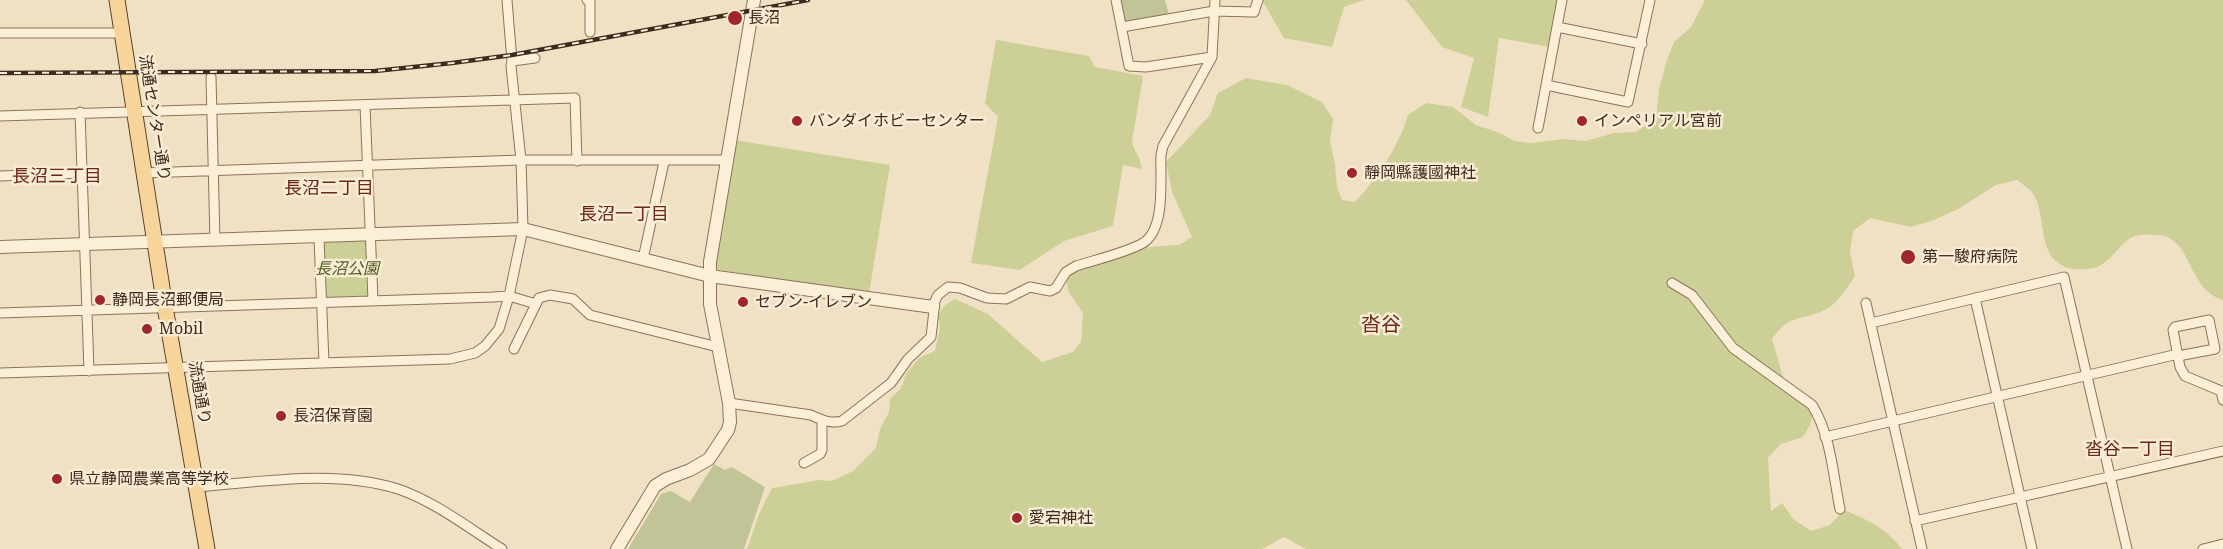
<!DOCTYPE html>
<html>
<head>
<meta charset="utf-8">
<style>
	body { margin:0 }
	canvas { display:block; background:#f1e1c4 }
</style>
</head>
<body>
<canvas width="2223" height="549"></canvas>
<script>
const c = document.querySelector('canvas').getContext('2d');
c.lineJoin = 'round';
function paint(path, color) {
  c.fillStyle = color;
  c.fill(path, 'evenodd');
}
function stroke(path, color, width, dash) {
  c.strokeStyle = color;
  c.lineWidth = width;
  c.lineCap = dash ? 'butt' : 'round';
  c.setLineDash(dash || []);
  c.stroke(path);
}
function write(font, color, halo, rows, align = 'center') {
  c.font = font + ' "Noto Serif","Noto Sans JP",serif';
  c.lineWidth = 5;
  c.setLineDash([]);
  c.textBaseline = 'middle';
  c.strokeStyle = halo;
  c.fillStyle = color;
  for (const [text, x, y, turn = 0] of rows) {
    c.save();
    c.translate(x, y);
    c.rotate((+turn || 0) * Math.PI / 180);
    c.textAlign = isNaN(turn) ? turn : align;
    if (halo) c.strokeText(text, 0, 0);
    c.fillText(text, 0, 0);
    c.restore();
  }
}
const green = new Path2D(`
	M1262,0H1364L1344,7L1332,47L1284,38Z
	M1406,0H1558L1550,47L1499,38L1488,117L1461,107L1474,58L1442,47Z
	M1705,0H2223V300C2190,291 2192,247 2167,237C2164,235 2158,235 2154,235C2122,231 2122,252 2101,265C2094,270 2074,271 2065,267C2036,254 2047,218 2034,195C2030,189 2022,184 2017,180L1996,185L1958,209L1934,220L1911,227L1870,218L1853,231L1850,252L1855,276C1847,288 1837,305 1823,311C1799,321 1789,314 1772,339L1784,381L1813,413L1810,425L1803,437L1781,444L1768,458L1771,511L1782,503L1793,519L1811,531L1830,525L1844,510C1868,520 1886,528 1902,549H1306L1284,537L1262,549H747L759,514L772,488L819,480L832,481L853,471L876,448L880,429L889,412L890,399L901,388L906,374L919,358L935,351L940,328L938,315L945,305L955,299L988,314L1042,362L1073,352L1081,342L1083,313L1068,291L1066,272L1130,248L1179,245L1192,237L1172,192L1166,162L1210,115L1218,93L1246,78L1287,85L1322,102L1333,119L1330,141L1335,164L1337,187L1342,200L1355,202C1378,177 1398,148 1408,115L1426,103L1453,107L1476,125L1500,133L1514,141L1531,143L1564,139L1586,141L1614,133L1636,132L1656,119L1659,89L1667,60L1674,42L1691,27Z
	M996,40L1089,56L1095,67L1143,76L1132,141C1134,152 1141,158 1142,169L1123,165L1113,226L1064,241L1020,270L971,263L998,117L985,103Z
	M734,140L890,165L869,294L714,269Z
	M364,240L367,242L369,294L366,297L330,299L326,296L324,244L327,241Z`);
const cemetery = new Path2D(`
	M1119,0H1165L1169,15L1126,23L1123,20Z
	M714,464L725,470L732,467L765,487L744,549H628L661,494L671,491L690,502Z`);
const minor = new Path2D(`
	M507,0L512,61
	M587,0L590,1V32
	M1116,0L1129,66L1146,67L1212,57
	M1122,27L1214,11L1254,12L1258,0
	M1557,27L1642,44
	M0,33H122
	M211,77L215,241
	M1546,85L1628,102L1650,0
	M365,105L373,300
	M80,112L89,371
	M0,116L575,98L577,161
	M1538,128L1562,0
	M144,173L521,160H727
	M0,176L82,173
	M319,238L324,363
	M643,259L664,162
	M1672,283L1692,295L1733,348L1812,405C1831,435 1833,475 1840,509
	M1975,298L2032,549
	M1866,303L1922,549
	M0,313L493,297L509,296L536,304
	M1871,323L2064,277L2127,549
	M514,349L539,298L550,295L573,299L590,315L718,347
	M2178,356L2215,349L2209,320L2175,327L2173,330L2180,367L2185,376L2221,391L2223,400
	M0,373L450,359L475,353L485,346L499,329L509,296L523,229L521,160L511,66L512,61L535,58
	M729,403L811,415C821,420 831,424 842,421L891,383L908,359L931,337L935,301L938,295L948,287L960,288L987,298L1006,299L1030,287L1050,291L1056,288L1066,272L1076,266C1095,260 1128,252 1143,243C1166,229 1160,179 1161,155L1163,146L1212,57L1215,0
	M1825,437L2178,354
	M804,463L820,454L822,450V421
	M196,487C261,482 335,469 398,489C434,501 470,529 502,549
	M1915,521L2223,451
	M2203,549L2223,544`);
const tertiary = new Path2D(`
	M0,247L523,229L710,276L933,307
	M617,549L655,486L666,479L690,470L709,459L728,430L730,422L729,403L710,304V262L754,0`);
const primary = new Path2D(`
	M117,0L165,307L207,549`);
const rail = new Path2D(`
	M0,73L375,71L452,63L512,55L808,0`);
const markers = [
	[735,18,8,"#a0252c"],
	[797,121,6,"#a0252c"],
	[1582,121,6,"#a0252c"],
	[1352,173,6,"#a0252c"],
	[1908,257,8,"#a0252c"],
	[100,300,6,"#a0252c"],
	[743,302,6,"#a0252c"],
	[147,329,6,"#a0252c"],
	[281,416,6,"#a0252c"],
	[57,479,6,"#a0252c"],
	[1017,518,6,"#a0252c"]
];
const poiNames = [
	["長沼",748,18],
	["バンダイホビーセンター",809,121],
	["インペリアル宮前",1594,121],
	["靜岡縣護國神社",1364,173],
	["第一駿府病院",1922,257],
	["静岡長沼郵便局",112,300],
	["セブン-イレブン",755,302],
	["Mobil",159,329],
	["長沼保育園",293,416],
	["県立静岡農業高等学校",69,479],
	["愛宕神社",1029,518]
];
const streetNames = [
	["流通センター通り",154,118,81],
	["流通通り",199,393,80]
];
const parkNames = [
	["長沼公園",347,269]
];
const neighbourhoodNames = [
	["長沼三丁目",57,177],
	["長沼二丁目",329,189],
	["長沼一丁目",624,215],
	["沓谷一丁目",2130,450]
];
const quarterNames = [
	["沓谷",1381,325]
];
paint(green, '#ccd097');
paint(cemetery, '#c1c496');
stroke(minor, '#8d7259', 11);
stroke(tertiary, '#8d7259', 14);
stroke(primary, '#5a402d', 17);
stroke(minor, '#fbefd8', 9);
stroke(tertiary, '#fbefd8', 12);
stroke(primary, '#f6d49a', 15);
stroke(rail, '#3c2b1e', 4.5);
stroke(rail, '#f8ecd4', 2, [7]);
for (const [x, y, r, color] of markers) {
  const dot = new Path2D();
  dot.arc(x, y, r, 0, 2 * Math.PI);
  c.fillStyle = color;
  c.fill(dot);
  stroke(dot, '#f8ecd4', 2);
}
write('16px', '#3c2b1e', '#f8ecd4', poiNames, 'left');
write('16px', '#3c2b1e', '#f8ecd4', streetNames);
write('italic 16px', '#4f5923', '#f8ecd4', parkNames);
write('18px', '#6b271a', '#f8ecd4', neighbourhoodNames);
write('20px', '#6b271a', '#f8ecd4', quarterNames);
</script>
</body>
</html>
